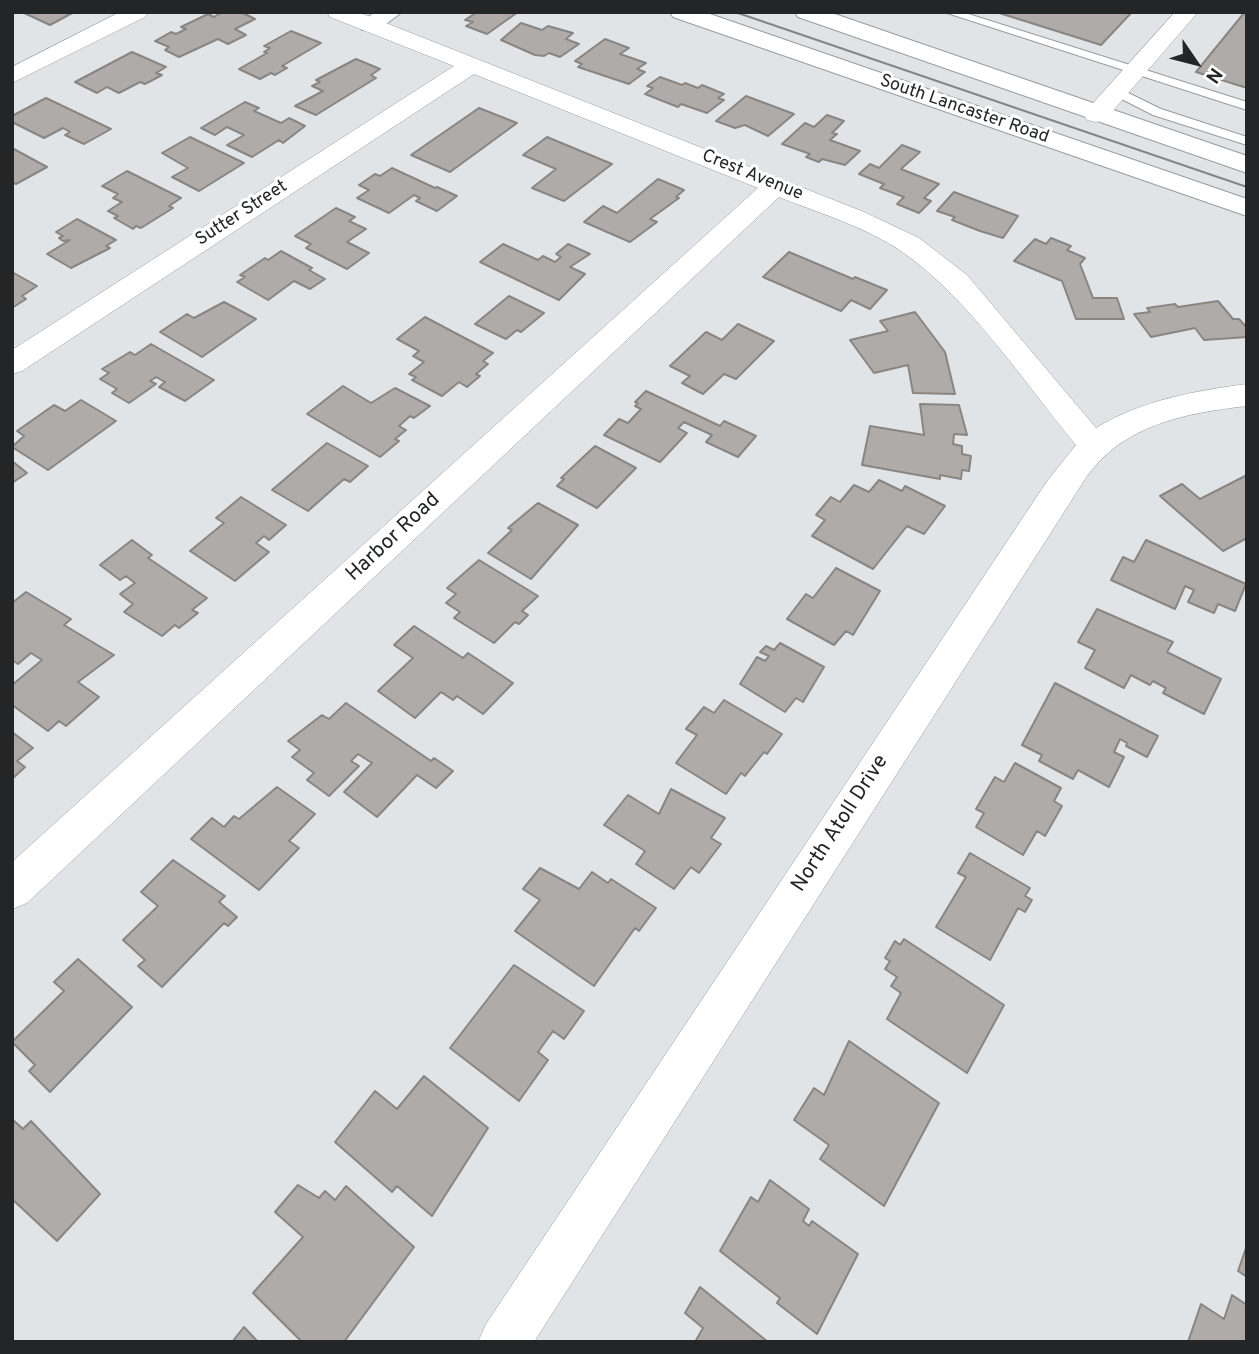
<!DOCTYPE html>
<html>
<head>
<meta charset="utf-8">
<style>
	body { margin:0 }
	#map { position:relative; width:1259px; height:1354px; overflow:hidden; background:#e1e4e7; font-family:Overpass,sans-serif }
	canvas { display:block }
	.frame { position:absolute; inset:0; border:14px solid #232526; pointer-events:none }
	.north { position:absolute; left:1161px; top:28px; width:70px; height:70px; -webkit-text-stroke:5px #fff; paint-order:stroke; rotate:125deg; font-size:19px; font-weight:700; line-height:28px; text-align:center; color:#232526 }
	.north::after { content:''; display:block; margin:auto; width:24px; height:32px; background:#232526; clip-path:polygon(50% 0,100% 100%,50% 72%,0 100%) }
</style>
</head>
<body>
<div id="map">
<canvas width="1259" height="1354"></canvas>
<div class="frame"></div>
<div class="north">N</div>
</div>
<script>
const c = document.querySelector('canvas').getContext('2d');
c.lineJoin = 'round';
function paint(path, color) {
  c.fillStyle = color;
  c.fill(path, 'evenodd');
}
function stroke(path, color, width, dash) {
  c.strokeStyle = color;
  c.lineWidth = width;
  c.lineCap = dash ? 'butt' : 'round';
  c.setLineDash(dash || []);
  c.stroke(path);
}
function write(font, color, halo, rows, align = 'center') {
  c.font = font + ' Overpass,sans-serif';
  c.lineWidth = 6;
  c.setLineDash([]);
  c.textBaseline = 'middle';
  c.strokeStyle = halo;
  c.fillStyle = color;
  for (const [text, x, y, turn = 0] of rows) {
    c.save();
    c.translate(x, y);
    c.rotate((+turn || 0) * Math.PI / 180);
    c.textAlign = isNaN(turn) ? turn : align;
    if (halo) c.strokeText(text, 0, 0);
    c.fillText(text, 0, 0);
    c.restore();
  }
}
const building = new Path2D(`
	M22,12H74L50,25Z
	M222,12H241L255,19L235,29L246,35L228,44L218,39L179,57L165,50L169,47L155,41L171,32L176,34L186,29L181,27L208,14L214,17Z
	M469,12H518L487,34L466,26L473,22L465,20L474,14Z
	M996,12H1132L1101,45Z
	M1244,13L1247,14V88L1196,72Z
	M521,23L542,30L548,26L573,33L566,39L579,44L560,57L549,53L544,56L535,55L501,40Z
	M291,31L321,43L282,66L287,68L275,75L271,73L260,79L239,69L267,53L264,52L270,48L264,46Z
	M605,39L629,48L620,54L646,63L637,69L645,72L629,84L578,67L582,64L575,61Z
	M132,52L166,67L156,73L162,75L145,84L140,82L119,93L107,87L97,93L75,82Z
	M356,59L380,69L371,75L376,78L316,115L295,106L323,91L312,86L320,82L316,80Z
	M660,77L682,85L685,83L698,88L702,85L724,94L718,98L724,100L707,113L681,104L678,107L645,94L653,88L647,86Z
	M746,96L794,114L768,136L745,125L735,128L716,121Z
	M46,98L111,129L84,144L65,135L70,132L63,128L44,138L12,122V116Z
	M245,102L259,108L254,111L281,123L289,118L305,126L283,143L279,140L252,157L227,145L244,135L227,127L215,135L201,128Z
	M479,108L517,123L450,172L411,155Z
	M827,115L844,121L832,133L837,134L830,140L860,151L845,165L822,159L819,162L806,157L810,154L782,144L805,123L814,127Z
	M190,137L244,163L199,191L172,177L188,168L162,153Z
	M547,137L612,164L564,201L532,188L556,169L523,155Z
	M902,145L920,152L901,169L939,184L924,198L931,201L919,213L897,204L904,197L880,188L884,184L859,174L870,164L879,168Z
	M12,148L47,167L16,184L12,182Z
	M392,168L435,188L437,187L457,196L437,211L416,201L420,198L414,195L389,213L357,198L369,190L359,185L375,174L380,176Z
	M127,171L181,198L169,206L173,208L141,228L136,226L133,229L114,218L118,216L108,211L122,202L113,198L118,194L102,186Z
	M658,179L684,190L676,197L679,198L650,219L657,222L630,242L584,222L603,206L617,213Z
	M954,192L1018,216L1003,238L980,231L952,220L955,217L937,211Z
	M336,208L355,217L349,221L366,229L347,242L369,253L347,269L306,248L311,244L295,236Z
	M77,219L116,240L106,246L110,248L71,268L47,254L70,240L63,241L59,238L63,236L56,232Z
	M1051,238L1071,246L1067,250L1085,258L1080,264L1093,298H1117L1124,319H1076L1062,281L1014,261L1035,239L1046,244Z
	M503,244L538,260L543,256L555,262L561,257L556,254L568,244L590,254L570,267L585,274L559,300L480,262Z
	M281,251L312,268L309,270L325,279L310,289L294,281L268,300L237,282L245,277L240,275L265,258L268,260Z
	M789,252L853,279L855,277L887,290L870,309L851,300L841,311L763,277Z
	M12,272L37,286L22,296L26,299L12,308Z
	M509,296L544,313L521,332L517,330L506,339L475,324Z
	M1218,301L1233,319H1239L1247,328V337L1204,340L1195,328L1151,337L1134,314L1150,312L1147,308L1175,304L1178,307Z
	M224,302L256,319L202,357L160,332L187,314L194,318Z
	M915,312L945,352L955,394L913,393L908,365L874,373L850,340L888,331L880,321Z
	M425,317L493,353L483,361L488,364L476,374L480,376L467,387L459,382L442,396L412,380L416,377L409,374L424,362L413,356L419,351L397,339Z
	M738,324L774,341L736,379L724,374L703,394L682,383L690,376L670,366L706,332L722,340Z
	M151,344L214,380L185,401L159,387L165,382L156,377L150,381L156,384L129,403L112,393L117,389L100,379L109,373L102,369L130,352L135,355Z
	M343,386L371,403L395,388L430,406L414,418L410,416L399,426L406,430L395,439L399,441L380,457L307,414Z
	M646,391L720,426L724,421L756,436L738,457L706,442L712,435L684,422L678,428L687,433L660,462L604,435L619,419L628,423L641,409L635,406L638,403L635,402Z
	M81,400L116,421L48,470L12,447L24,436L17,431L54,405L65,411Z
	M920,404L959,405L967,435L954,434L953,444L962,446V454L971,456L969,471L962,470L961,479L940,475V479L862,465L870,426L924,435Z
	M327,443L368,466L350,482L344,479L308,511L272,490Z
	M595,446L636,468L597,508L557,486L564,479L561,478Z
	M12,461L27,473L12,483Z
	M1247,475V538L1223,551L1160,496L1182,484L1200,499Z
	M879,480L902,491L905,486L945,506L924,534L907,526L873,569L812,536L825,520L816,515L831,497L840,502L854,485L869,492Z
	M241,497L286,525L269,540L264,536L256,543L269,552L235,581L190,551L224,523L216,518Z
	M538,503L578,525L531,579L488,553L512,530L508,528Z
	M132,540L152,555L148,558L207,598L192,610L198,613L179,628L175,625L162,636L124,612L133,604L120,594L135,583L126,576L120,580L100,565Z
	M1146,540L1246,584L1235,611L1218,604L1214,613L1188,602L1194,590L1185,586L1175,609L1111,580L1123,557L1134,562Z
	M479,560L538,596L522,611L528,615L519,624L515,622L494,643L454,618L460,612L446,603L456,594L447,588Z
	M836,568L880,591L853,635L846,631L834,645L787,619L806,594L813,598Z
	M26,592L71,619L64,625L114,655L78,682L99,697L66,726L59,721L48,731L12,705V685L42,660L31,653L18,664L12,660V603Z
	M1097,609L1173,642L1167,652L1221,679L1204,714L1163,693L1166,688L1153,681L1150,685L1131,675L1124,688L1085,668L1095,650L1078,642Z
	M414,626L463,658L468,653L513,683L483,714L457,696L453,700L441,692L415,718L378,691L413,658L394,645Z
	M780,643L824,667L803,702L796,698L785,712L740,684L757,657L765,661L769,656L760,652L766,646L774,650Z
	M1055,683L1158,736L1147,757L1126,746L1127,743L1120,739L1114,752L1124,757L1109,787L1078,770L1073,779L1039,761L1042,755L1022,745Z
	M724,700L782,734L767,754L764,752L745,776L741,773L726,794L676,763L697,735L686,729L704,707L714,713Z
	M346,703L431,761L434,758L453,771L436,788L417,775L377,817L344,792L372,763L358,754L351,761L359,766L329,796L307,780L314,773L292,757L300,750L288,741L322,715L329,719Z
	M12,732L33,748L17,761L25,767L12,779Z
	M1015,763L1061,788L1054,801L1062,806L1045,836L1037,831L1023,855L976,827L984,813L976,809L995,777L1004,782Z
	M277,787L315,814L289,841L299,848L259,890L191,839L212,818L224,827L234,816L239,819Z
	M671,789L725,818L711,838L721,844L699,873L691,867L674,889L636,864L645,851L604,825L628,795L659,814Z
	M970,853L1030,888L1025,896L1032,900L1025,912L1018,908L990,960L936,927L966,877L958,873Z
	M173,860L225,896L219,902L237,917L228,926L224,923L162,987L138,966L145,960L123,940L158,906L141,892Z
	M540,868L579,889L592,872L608,883L611,879L656,908L639,931L635,928L594,986L515,931L540,900L523,889Z
	M904,939L1004,1005L967,1073L887,1019L901,993L891,986L897,977L885,969L890,961L885,958L895,941L900,945Z
	M78,959L132,1007L50,1092L29,1071L35,1065L12,1042L64,991L54,982Z
	M514,965L584,1011L564,1039L553,1031L538,1052L548,1060L519,1101L450,1048Z
	M849,1041L939,1103L884,1206L820,1159L829,1145L794,1120L814,1088L824,1095Z
	M424,1076L488,1128L432,1216L397,1186L392,1192L335,1142L375,1091L397,1109Z
	M12,1119L23,1129L31,1121L100,1194L57,1241L12,1199Z
	M770,1180L809,1209L803,1221L809,1226L812,1221L858,1254L817,1334L777,1303L780,1298L720,1251L751,1197L758,1202Z
	M298,1185L319,1198L325,1191L335,1200L346,1186L414,1247L344,1342H302L253,1293L303,1237L275,1212Z
	M1247,1245V1277L1238,1271Z
	M700,1287L768,1342H695L703,1328L685,1313Z
	M1232,1295L1247,1305V1342H1188L1201,1304L1224,1319Z
	M244,1327L258,1342H232Z`);
const service = new Path2D(`
	M944,12H962L1247,102V110Z
	M1116,87L1161,109L1247,137V145L1153,115L1112,94V88Z`);
const minor = new Path2D(`
	M120,12H148L145,17L12,83V67Z
	M327,12H358L864,212L919,238L967,275L1096,428C1142,400 1195,391 1247,384V406C1186,413 1125,424 1087,476L534,1342H478L486,1324L1048,480L1076,445C1024,382 968,297 901,251C866,227 819,213 779,197L27,903L12,909V862L758,188L474,74L22,371L12,374V350L454,66L330,17Z
	M1175,12H1198L1105,120L1096,122L1087,120L1084,115L1087,110Z`);
const tertiary = new Path2D(`
	M375,12H402L378,30H362L358,25Z`);
const secondary = new Path2D(`
	M670,12H704L1247,199V216L673,17Z
	M795,12H829L1247,156V173L798,17Z`);
const tram = new Path2D(`
	M735,12L1247,187`);
const farStreetnames = [
	["South Lancaster Road",964,110,19],
	["Crest Avenue",752,176,22],
	["Sutter Street",242,214,-33]
];
const streetNames = [
	["Harbor Road",394,538,-43],
	["North Atoll Drive",841,824,-57]
];
paint(building, '#aeaba8');
stroke(building, '#898583', 2);
stroke(service, '#999c9f', 2);
stroke(minor, '#999c9f', 1);
stroke(tertiary, '#999c9f', 2);
stroke(secondary, '#999c9f', 2);
paint(service, '#fff');
paint(minor, '#fff');
paint(tertiary, '#fff');
paint(secondary, '#fff');
stroke(tram, '#838587', 2);
write('18px', '#232526', '#fff', farStreetnames);
write('21px', '#232526', '#fff', streetNames);
</script>
</body>
</html>
